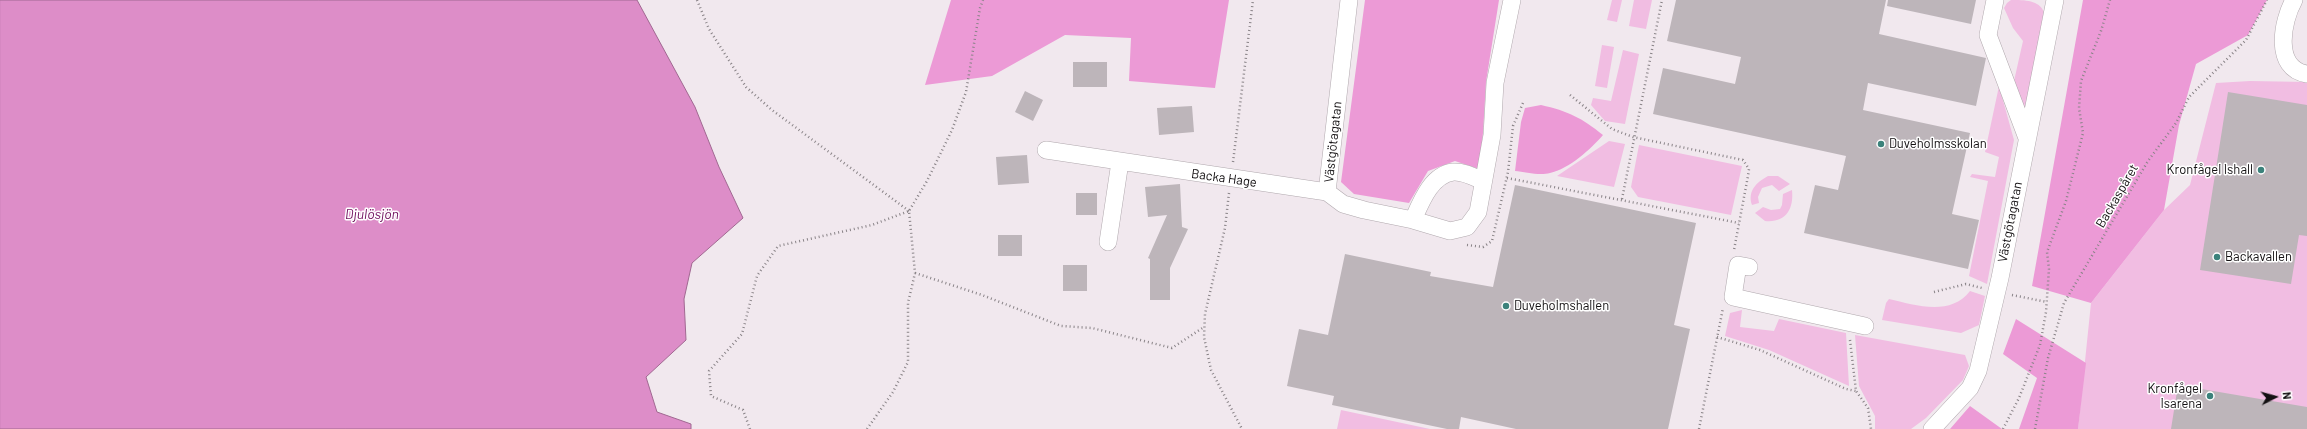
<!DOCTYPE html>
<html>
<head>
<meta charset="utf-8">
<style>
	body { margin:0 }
	#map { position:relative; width:2307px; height:429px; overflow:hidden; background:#f1e8ee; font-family:Barlow,sans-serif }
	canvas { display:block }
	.north { position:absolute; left:2255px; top:377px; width:40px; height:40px; -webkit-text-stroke:3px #fff; paint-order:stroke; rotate:84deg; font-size:11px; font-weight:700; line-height:16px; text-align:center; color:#131012 }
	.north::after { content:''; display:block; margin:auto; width:14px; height:18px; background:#131012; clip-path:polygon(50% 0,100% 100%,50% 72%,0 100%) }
</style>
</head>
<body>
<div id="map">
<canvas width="2307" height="429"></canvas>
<div class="north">N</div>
</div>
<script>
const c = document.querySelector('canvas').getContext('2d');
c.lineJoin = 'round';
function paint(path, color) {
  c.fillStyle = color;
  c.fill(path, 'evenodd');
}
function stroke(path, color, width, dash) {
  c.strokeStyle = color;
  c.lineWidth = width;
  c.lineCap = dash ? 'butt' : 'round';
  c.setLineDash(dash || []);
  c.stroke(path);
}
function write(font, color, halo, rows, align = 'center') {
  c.font = font + ' Barlow,sans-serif';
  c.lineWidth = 3;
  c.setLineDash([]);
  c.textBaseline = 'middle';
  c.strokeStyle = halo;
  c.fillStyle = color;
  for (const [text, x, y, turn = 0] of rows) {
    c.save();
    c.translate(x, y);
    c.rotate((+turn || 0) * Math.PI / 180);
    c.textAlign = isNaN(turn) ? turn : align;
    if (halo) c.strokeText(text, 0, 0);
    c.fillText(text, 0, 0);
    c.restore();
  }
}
const green = new Path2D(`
	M1612,0H1622L1617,22L1607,20Z
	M1634,0H1652L1646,29L1629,26Z
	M2011,0C2025,0 2039,0 2044,12L2025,110L2014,81L2023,41L2013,28L2004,8L2007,3Z
	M1602,45L1614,47L1607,88L1595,86Z
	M1623,50L1639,54L1625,124L1605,121L1591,105L1593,98L1611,101Z
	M2250,81L2307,82V429H2078L2091,303L2164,210L2190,185L2216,83Z
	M1999,86L2014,140L1987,284L1969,276L1988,181L1970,177L1972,174L1995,177L1999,157L1985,152Z
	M1609,141L1625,144L1614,187L1557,176Z
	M1639,145L1742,166L1731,215L1638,197L1631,187Z
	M1768,176H1778L1790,184L1779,191L1772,185L1762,188L1758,197L1759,203L1752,205C1747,191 1757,182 1768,176Z
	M1792,190C1794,209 1786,223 1765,221L1755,213L1763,207L1771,210L1780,209L1782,205L1783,194Z
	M1970,291L1985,296L1979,325L1961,333L1882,320L1886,303L1889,299C1915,305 1950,317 1970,291Z
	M1742,310L1740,327L1774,331L1779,319L1846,333L1849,386L1769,350L1725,336L1730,313Z
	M1855,335L1965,355L1969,366L1963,380L1926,418L1911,429H1875V416L1859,386Z
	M1341,410L1430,429H1337Z`);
const forest = new Path2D(`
	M951,0H1229L1215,88L1129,81L1131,38L1065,35L992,76L925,85Z
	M1365,0H1499L1486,82L1483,133L1479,169L1455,161L1428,171L1409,203L1354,194L1341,182Z
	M2083,0H2267L2248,35L2196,64L2179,125L2164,210L2091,303L2032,286Z
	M1541,105C1568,111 1582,118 1603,135C1591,149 1569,169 1550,173C1540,176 1525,172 1515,171L1521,122L1525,108Z
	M2016,319L2086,363L2078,429H2019L2037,378L2003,354Z
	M1970,406L2002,429H1950Z`);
const water = new Path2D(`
	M0,0H637L695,107L719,167L743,218L692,263L684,299L686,340L646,377L657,412L691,424V429H0Z`);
const building = new Path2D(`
	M1676,0H1886L1879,34L1986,58L1976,106L1868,83L1863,110L1970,133L1952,214L1979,220L1968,269L1804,233L1815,185L1838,190L1846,156L1653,114L1663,68L1735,84L1741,57L1667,41Z
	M1888,0H1976L1971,24L1887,6Z
	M1073,62H1107V87H1073Z
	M1025,91L1043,100L1033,121L1015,112Z
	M2228,92L2307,105V236L2299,235L2291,284L2200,270Z
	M1192,106L1194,132L1159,135L1157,108Z
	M1027,155L1029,183L998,185L996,157Z
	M1180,184L1182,227L1188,229L1170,268V300H1150V259L1148,258L1167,215L1148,217L1145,187Z
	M1515,185L1696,223L1674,325L1690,329L1668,429H1516L1461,417L1459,429H1447L1332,405L1334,396L1287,386L1299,329L1328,335L1345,254L1431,272L1430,276L1493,287Z
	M1076,193H1097V215H1076Z
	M998,235H1022V256H998Z
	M1063,265H1087V291H1063Z
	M2178,385L2307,407V429H2171Z`);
const path = new Path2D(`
	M697,0L709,29L746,87L772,110L909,211
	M1570,95L1612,129L1633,137L1743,160L1749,169L1748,176L1734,250
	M1233,162L1253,0
	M1507,178L1739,223
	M1229,193L1225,228L1205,314L1204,337L1211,370L1242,429
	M1622,199L1662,0
	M1467,245L1483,247L1492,241L1508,172L1513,126L1523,103
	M915,273L982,295L1061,326L1092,328L1172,348L1204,327
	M1934,292L1966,284L1982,288
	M2012,295L2047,302
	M1717,337L1760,350L1846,389L1856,391
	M1850,340L1856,391L1868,408L1871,429
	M750,429L743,410L711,396L709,371L742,334L757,276L778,246L872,225L909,211
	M867,429L893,392L908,362V303L915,273L909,211L927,181L952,130L966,92L980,8L983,0
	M1699,429L1723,308
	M2003,429L2019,398L2040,345L2046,312L2049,269L2047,252L2066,201L2083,133L2079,108L2081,81L2101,31L2110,0
	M2035,429L2048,358L2064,303L2148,161L2176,123L2189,97L2246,40L2267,0`);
const minor = new Path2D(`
	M1349,0L1327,192L1343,204L1364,210L1413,220L1450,231L1467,227L1478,212L1492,135L1495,83L1512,0
	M1995,0L1988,35L2027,138
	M2294,0C2282,21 2273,69 2307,74
	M1046,150L1327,192
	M1413,220C1421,202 1431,175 1453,172C1463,171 1474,177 1483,181
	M1108,242L1120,162
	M1749,267L1738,265L1733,297L1865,326
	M1932,429L1970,388L1978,371L2000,278L2055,0`);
const markers = [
	[1881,144,4,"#3b827b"],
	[2261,170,4,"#3b827b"],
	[2217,257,4,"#3b827b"],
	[1506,306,4,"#3b827b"],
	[2210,396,4,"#3b827b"]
];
const streetNames = [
	["Västgötagatan",1333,142,-84],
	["Backa Hage",1224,178,8],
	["Backaspåret",2117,196,-60],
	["Västgötagatan",2010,222,-79]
];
const poiNames = [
	["Duveholmsskolan",1889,144],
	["Kronfågel Ishall",2253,170,"right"],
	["Backavallen",2225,257],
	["Duveholmshallen",1514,306],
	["Kronfågel",2202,389,"right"],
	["Isarena",2202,404,"right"]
];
const waterNames = [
	["Djulösjön",372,214]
];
paint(green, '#f1bde2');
paint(forest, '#ec9ad6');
paint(water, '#dd8dc8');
stroke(water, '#a06891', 1);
paint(building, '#bdb5ba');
stroke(minor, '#b0a8ad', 18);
stroke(path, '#898387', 2.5, [1, 3]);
stroke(minor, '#fff', 17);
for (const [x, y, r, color] of markers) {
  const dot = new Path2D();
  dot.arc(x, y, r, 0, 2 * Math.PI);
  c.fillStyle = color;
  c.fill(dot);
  stroke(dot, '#fff', 1.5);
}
write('13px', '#131012', '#fff', streetNames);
write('13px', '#131012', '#fff', poiNames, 'left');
write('italic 14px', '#721260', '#fff', waterNames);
</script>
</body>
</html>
